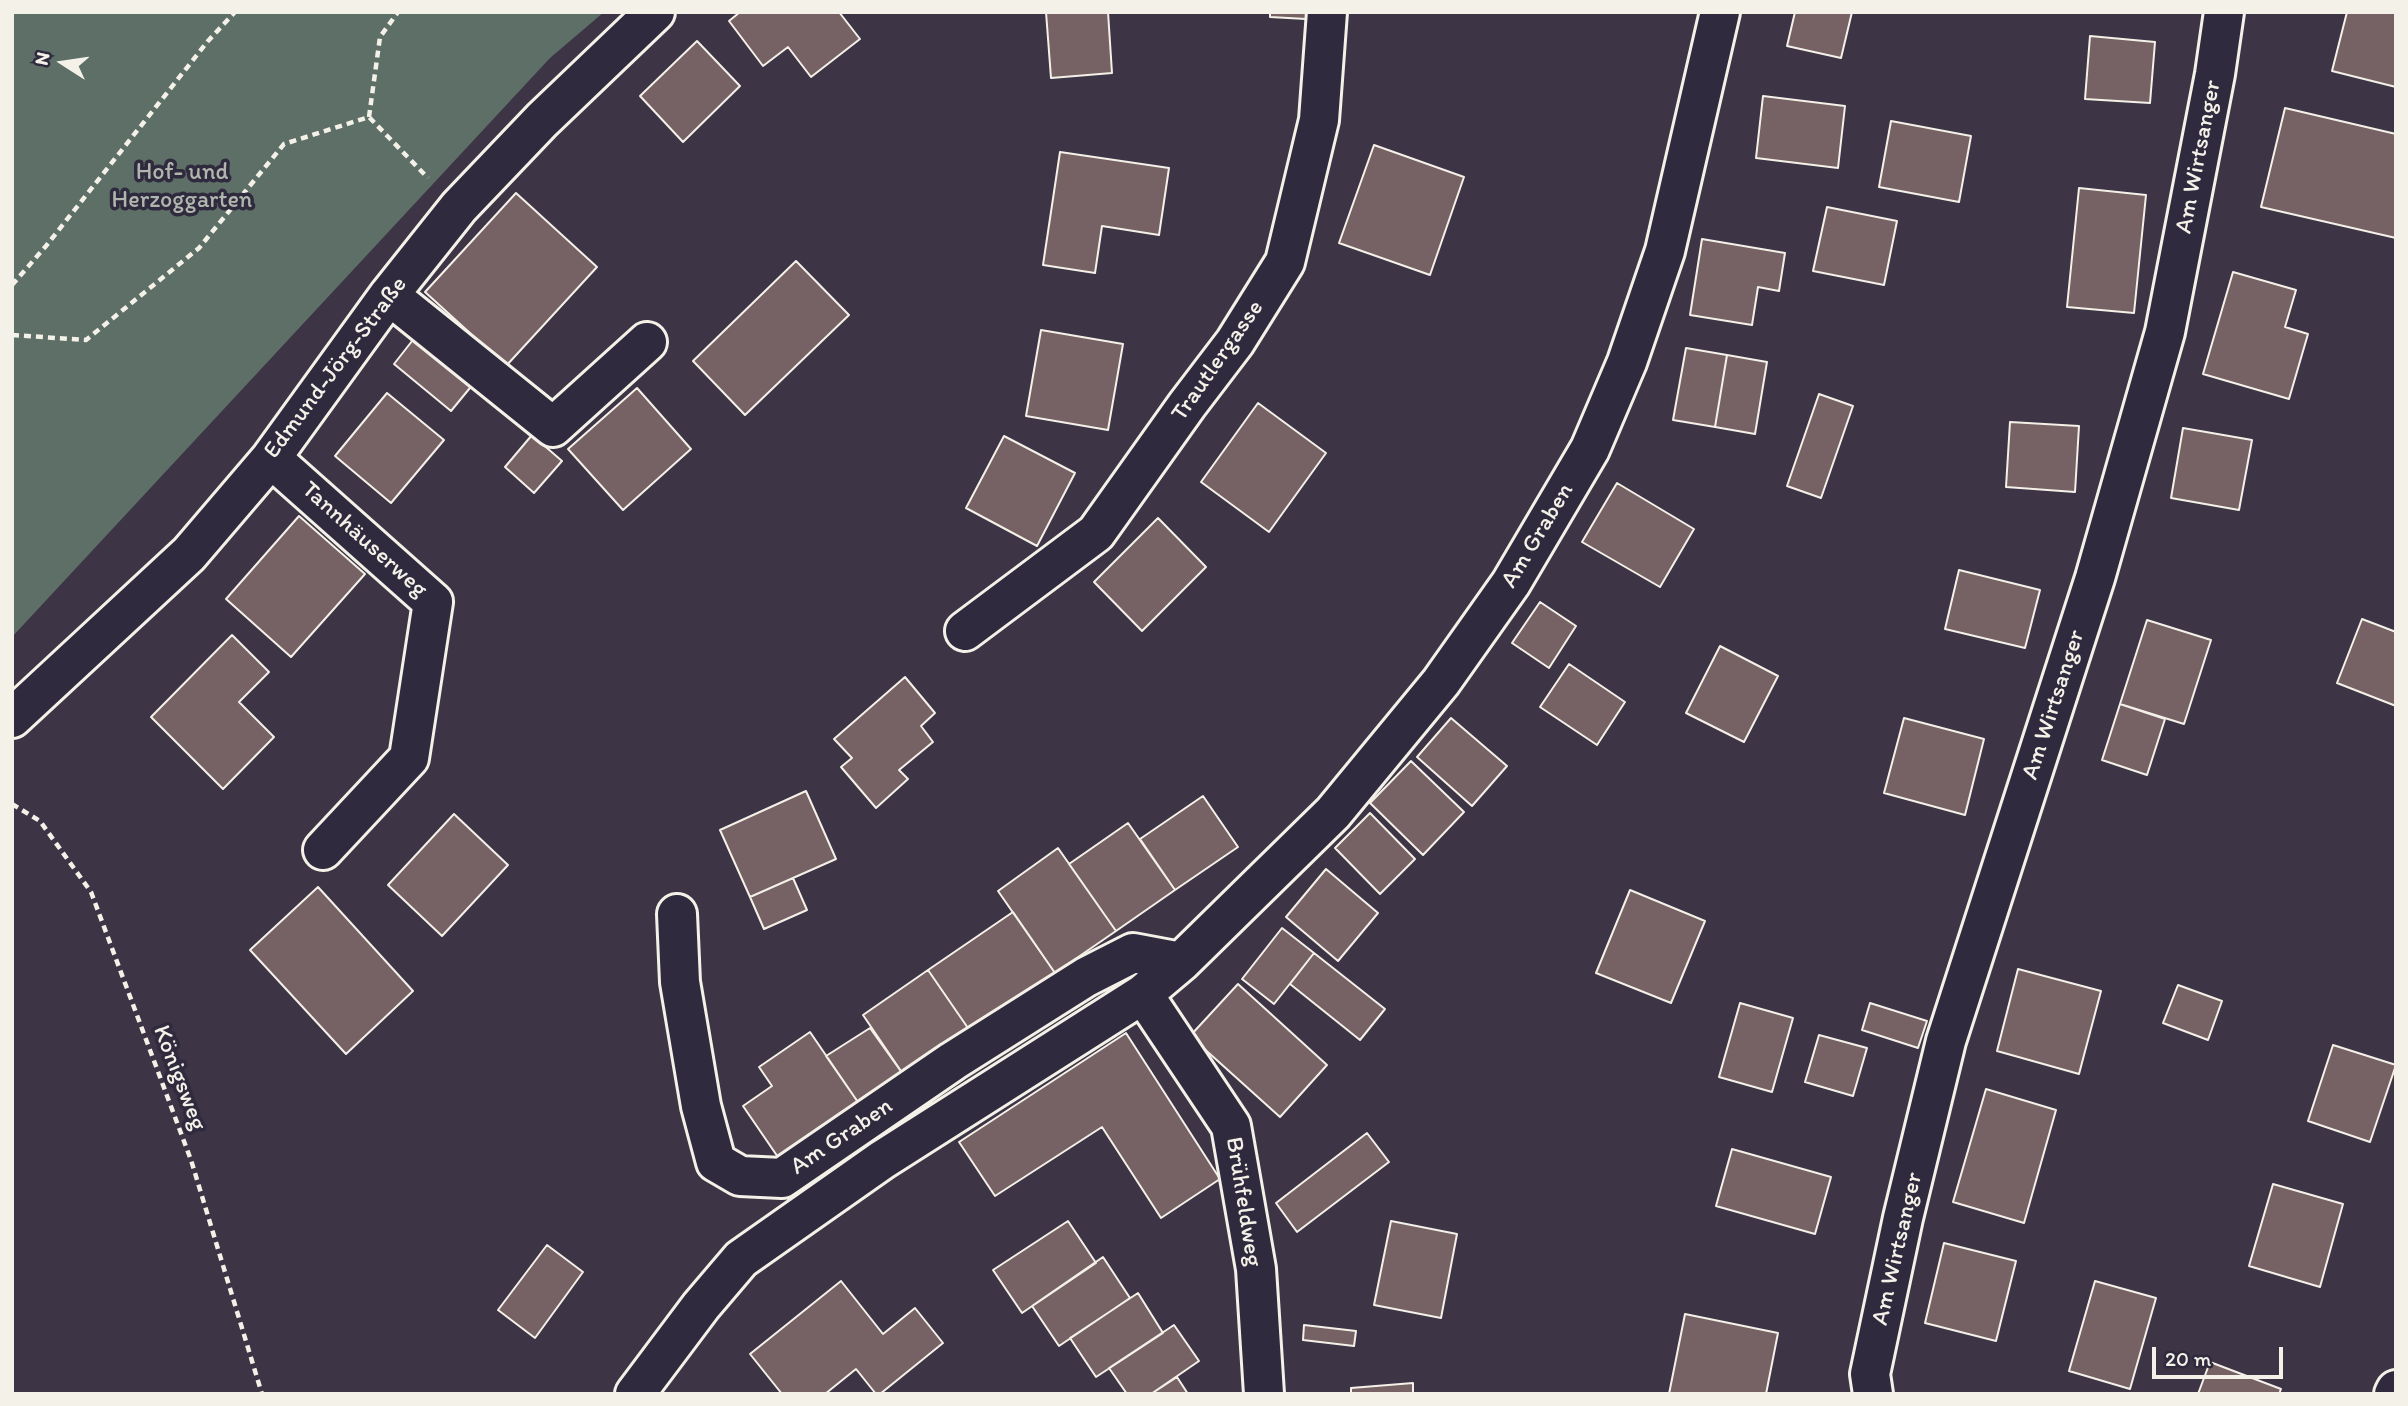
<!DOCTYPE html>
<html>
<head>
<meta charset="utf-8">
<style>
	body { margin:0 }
	#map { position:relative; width:2408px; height:1406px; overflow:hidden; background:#3d3545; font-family:Itim,sans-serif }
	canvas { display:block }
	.frame { position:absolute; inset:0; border:14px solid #f4f1e8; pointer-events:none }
	.north { position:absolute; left:28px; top:28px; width:70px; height:70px; -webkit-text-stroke:5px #2f2a3d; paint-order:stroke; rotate:282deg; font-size:19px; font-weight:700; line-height:28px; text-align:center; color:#f4f1e8 }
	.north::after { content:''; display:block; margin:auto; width:24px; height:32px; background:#f4f1e8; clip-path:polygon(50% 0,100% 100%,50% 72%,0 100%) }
	.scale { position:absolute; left:2152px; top:1347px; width:131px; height:32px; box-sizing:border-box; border:4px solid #f4f1e8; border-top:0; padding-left:9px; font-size:21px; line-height:24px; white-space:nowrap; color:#f4f1e8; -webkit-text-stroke:5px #2f2a3d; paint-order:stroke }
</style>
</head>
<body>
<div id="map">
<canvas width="2408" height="1406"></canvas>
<div class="frame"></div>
<div class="north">N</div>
<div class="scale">20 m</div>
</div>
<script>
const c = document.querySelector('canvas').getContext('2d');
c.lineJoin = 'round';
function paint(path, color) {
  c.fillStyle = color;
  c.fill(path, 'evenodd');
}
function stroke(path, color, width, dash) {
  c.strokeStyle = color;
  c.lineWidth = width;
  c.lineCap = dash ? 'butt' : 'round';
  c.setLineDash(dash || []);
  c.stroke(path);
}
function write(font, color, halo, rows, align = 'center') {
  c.font = font + ' Itim,sans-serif';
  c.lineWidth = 7;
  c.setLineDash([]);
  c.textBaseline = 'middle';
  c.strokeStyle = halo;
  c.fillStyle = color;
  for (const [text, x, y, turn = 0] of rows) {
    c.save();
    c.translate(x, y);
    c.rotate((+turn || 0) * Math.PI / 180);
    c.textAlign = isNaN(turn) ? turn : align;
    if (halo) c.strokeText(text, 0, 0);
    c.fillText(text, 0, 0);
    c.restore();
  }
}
const green = new Path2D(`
	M12,12H604L550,58L12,637Z`);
const building = new Path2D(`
	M740,12H839L860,39L811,77L788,47L763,66L729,21Z
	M1046,12H1108L1112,73L1051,78Z
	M1270,12H1306V19L1270,17Z
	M1795,12H1852L1841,58L1787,46Z
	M2347,12H2396V87L2332,71Z
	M2090,36L2155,42L2150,103L2085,99Z
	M697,41L740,86L683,142L640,96Z
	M1763,96L1845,106L1838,168L1756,158Z
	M2285,108L2396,134V238L2261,207Z
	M1891,121L1971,136L1959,202L1879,187Z
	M1374,145L1464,177L1430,275L1339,243Z
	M1060,152L1169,168L1159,235L1102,226L1095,273L1043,265Z
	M2079,188L2146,195L2134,313L2067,307Z
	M516,193L597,267L506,366L425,292Z
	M1827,207L1897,221L1884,285L1813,271Z
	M1702,239L1785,253L1779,291L1758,287L1752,325L1690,315Z
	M796,261L849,315L745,415L693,361Z
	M2233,272L2296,290L2285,327L2308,334L2289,399L2203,374Z
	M1041,330L1123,344L1108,430L1026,416Z
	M416,336L474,383L451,411L394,364Z
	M1686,348L1727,355L1715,427L1673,420Z
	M1727,355L1767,362L1755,434L1715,427Z
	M637,388L691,449L623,510L568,449Z
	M387,393L444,440L391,503L335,456Z
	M1819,394L1853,406L1821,498L1787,486Z
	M1258,403L1326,453L1269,532L1201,482Z
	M2010,422L2079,426L2075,492L2006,487Z
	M2183,428L2252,440L2239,510L2171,498Z
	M532,435L562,461L534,493L505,467Z
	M1004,436L1075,473L1037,546L966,508Z
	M1617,483L1694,529L1660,587L1582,542Z
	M299,516L365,574L291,657L226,599Z
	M1158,518L1206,567L1142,631L1094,582Z
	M1959,570L2040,590L2025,648L1945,629Z
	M1540,602L1576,626L1549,668L1512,643Z
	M2362,619L2396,632V706L2337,683Z
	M2147,620L2211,640L2184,724L2120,704Z
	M232,635L269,672L239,702L274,737L223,789L151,717Z
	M1720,646L1778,676L1744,742L1686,713Z
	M1569,664L1625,702L1597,745L1540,707Z
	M905,677L935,713L921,726L933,742L899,770L908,779L876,808L841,767L852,758L834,739Z
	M2120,704L2165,719L2147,775L2102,760Z
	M1451,718L1507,766L1472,806L1417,757Z
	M1904,718L1984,739L1965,815L1884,793Z
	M1411,761L1464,812L1423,855L1370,803Z
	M806,791L836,859L750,897L720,830Z
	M1203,796L1238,847L1175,890L1140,839Z
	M1370,813L1415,859L1380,894L1335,848Z
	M454,814L508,865L442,936L388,885Z
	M1128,823L1175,890L1116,931L1069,864Z
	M1058,848L1116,931L1055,973L998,891Z
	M1326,869L1378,913L1338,961L1286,917Z
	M793,878L807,910L764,929L750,897Z
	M318,887L413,991L346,1054L250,950Z
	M1630,890L1705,921L1671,1003L1596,973Z
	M1013,912L1055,973L970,1031L928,970Z
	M1282,928L1314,953L1274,1004L1242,979Z
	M1314,953L1385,1009L1360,1040L1290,984Z
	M2018,969L2101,991L2079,1074L1997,1051Z
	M928,970L970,1031L905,1077L863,1015Z
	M1238,984L1327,1065L1280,1117L1190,1036Z
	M2178,985L2222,1001L2208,1040L2163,1023Z
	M1740,1003L1793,1018L1772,1092L1719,1077Z
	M1870,1003L1927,1021L1918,1048L1862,1030Z
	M870,1028L905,1077L862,1108L826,1056Z
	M810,1032L862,1108L782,1163L743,1106L772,1086L759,1067Z
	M1126,1033L1220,1179L1161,1218L1102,1127L995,1196L959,1142Z
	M1819,1035L1867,1048L1853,1096L1805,1082Z
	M2333,1045L2396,1065L2370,1142L2308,1121Z
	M1986,1089L2056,1110L2024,1223L1953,1202Z
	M1367,1133L1389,1162L1297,1232L1276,1203Z
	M1732,1149L1831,1177L1815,1234L1716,1206Z
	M2273,1184L2343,1204L2320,1287L2249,1266Z
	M1068,1221L1096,1263L1022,1313L993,1270Z
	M1391,1221L1457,1234L1441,1318L1374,1305Z
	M1944,1243L2016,1261L1996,1341L1925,1323Z
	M547,1245L583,1272L535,1338L498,1310Z
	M1103,1257L1130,1298L1059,1346L1032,1306Z
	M841,1281L883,1334L915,1308L943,1343L880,1394H876L856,1369L825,1394H782L750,1354Z
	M2095,1281L2156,1298L2130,1389L2069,1371Z
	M1138,1293L1163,1333L1096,1377L1070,1338Z
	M1685,1314L1778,1333L1766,1394H1669Z
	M1174,1325L1199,1361L1151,1394H1127L1109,1368Z
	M1304,1325L1356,1331L1354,1346L1303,1340Z
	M2210,1362L2281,1389L2279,1394H2198Z
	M1177,1377L1188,1394H1151Z
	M1413,1383V1394H1351V1388Z`);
const path = new Path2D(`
	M369,117L380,37L398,12
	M12,285L46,246L208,41L235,12
	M12,335L86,340L199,248L284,144L369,117L428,178
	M12,804L40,821L91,892L191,1160L262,1394`);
const minor = new Path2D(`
	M389,295L553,427L647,342
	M271,458L433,602L409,758L323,850
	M965,631L1096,533L1187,405L1235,342L1285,262L1319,120L1327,12
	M12,718L189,554L271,458L389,295L459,207L542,120L655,12
	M677,914L680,982L701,1106L716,1162L740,1176L782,1178L953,1061L1086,977L1133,953L1181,962
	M1143,994L1231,1126L1256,1269L1264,1394
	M635,1394L701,1306L741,1259L882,1160L1143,994L1181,962L1333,813L1441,682L1511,583L1590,449L1627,362L1665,251L1720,12
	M1873,1394L1870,1374L1903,1218L1946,1041L2095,578L2165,332L2215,74L2224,12
	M2394,1394L2396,1390`);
const streetNames = [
	["Am Wirtsanger",2199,157,-79],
	["Trautlergasse",1218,361,-55],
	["Edmund-Jörg-Straße",336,368,-53],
	["Am Graben",1538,536,-59],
	["Tannhäuserweg",364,540,42],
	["Am Wirtsanger",2054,705,-72],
	["Königsweg",179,1078,69],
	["Am Graben",842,1137,-34],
	["Brühfeldweg",1243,1202,81],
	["Am Wirtsanger",1898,1249,-77]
];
const parkNames = [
	["Hof- und",182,173],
	["Herzoggarten",182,201]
];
paint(green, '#5e6f67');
paint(building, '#766164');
stroke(building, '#f4f1e8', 2);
stroke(minor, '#f4f1e8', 44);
stroke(path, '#f4f1e8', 4.5, [7, 5]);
stroke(minor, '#2f2a3d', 38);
write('24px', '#f4f1e8', '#2f2a3d', streetNames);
write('24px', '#b0b6ae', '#2f2a3d', parkNames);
</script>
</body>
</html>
